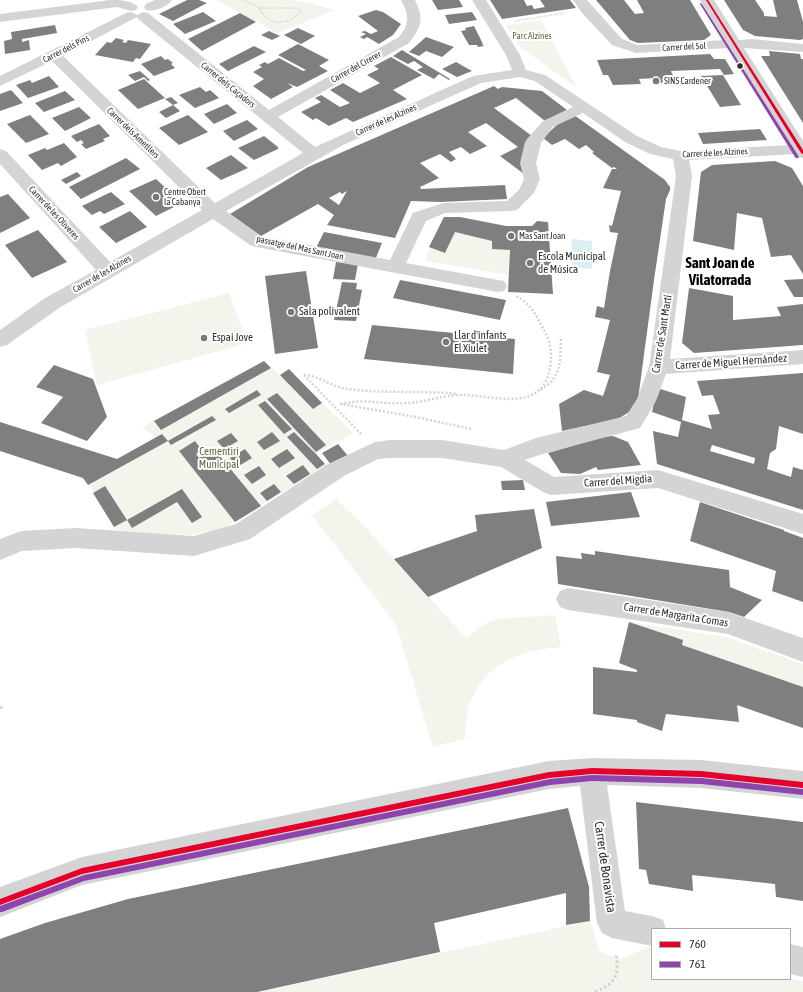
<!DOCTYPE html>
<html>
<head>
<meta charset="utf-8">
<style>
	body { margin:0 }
	#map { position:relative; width:803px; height:992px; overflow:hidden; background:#fff; font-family:"Asap Condensed",sans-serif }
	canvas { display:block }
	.legend { position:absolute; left:651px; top:928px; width:140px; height:52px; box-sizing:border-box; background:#fff; border:1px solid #acacac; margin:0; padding:5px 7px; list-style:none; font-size:12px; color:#303030 }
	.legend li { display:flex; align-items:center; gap:8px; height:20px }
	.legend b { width:20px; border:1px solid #acacac }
</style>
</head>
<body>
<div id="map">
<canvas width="803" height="992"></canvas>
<ul class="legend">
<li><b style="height:5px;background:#e4002b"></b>760</li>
<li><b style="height:5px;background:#8e44ad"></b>761</li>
</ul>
</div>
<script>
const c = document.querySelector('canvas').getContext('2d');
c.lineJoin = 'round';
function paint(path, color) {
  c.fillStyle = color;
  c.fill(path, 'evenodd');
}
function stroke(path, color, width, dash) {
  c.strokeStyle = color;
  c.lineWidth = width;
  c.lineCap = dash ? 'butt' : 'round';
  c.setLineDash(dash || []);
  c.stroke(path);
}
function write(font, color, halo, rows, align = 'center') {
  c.font = font + ' "Asap Condensed",sans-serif';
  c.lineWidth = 4;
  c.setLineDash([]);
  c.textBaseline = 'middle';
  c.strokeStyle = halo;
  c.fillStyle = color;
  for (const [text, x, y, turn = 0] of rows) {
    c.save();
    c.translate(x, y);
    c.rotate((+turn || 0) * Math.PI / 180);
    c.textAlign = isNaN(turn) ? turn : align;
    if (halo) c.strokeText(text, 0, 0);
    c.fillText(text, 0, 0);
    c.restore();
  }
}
const green = new Path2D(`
	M216,0H291L310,3L335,10L277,33Z
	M541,20L577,88L519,46L506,25Z
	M455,232L492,241L493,249L510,250L509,275L425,261L429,247L445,253Z
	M229,293L248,343L97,385L85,330Z
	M264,361L280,375L289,369L353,433L316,454L327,466L222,529L190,535L130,532L115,530L93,491L83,478L155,438L142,427Z
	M336,499L364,526L467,639L481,626L497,619L555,615L561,647C523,650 488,661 471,700C466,712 466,726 465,739L433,747L396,625L312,515Z
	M628,622L726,637L803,664V687L681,645L682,640Z
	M590,921L600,952L621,959L650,946H652V979L790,978L803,981V992H257Z`);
const water = new Path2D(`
	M572,239L592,241V269L572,267Z`);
const building = new Path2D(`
	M187,0H199L207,3L173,21L159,14Z
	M432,0H459L463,7L438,10Z
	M490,0H524L527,6L532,5L534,9L545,7L540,0H570L576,8L502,19Z
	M596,0H624L635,14L644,13L637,0H690L711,35L704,40L638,43L630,40Z
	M724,0H755L764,13V16L777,17L773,0H797L803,22V39L800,40L755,36L743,30Z
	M376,10L383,12L401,24L393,35L379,44L367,37L364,39L360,37L366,34L361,32L365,31L371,34L378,31L358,16Z
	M203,12L216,21L185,34L173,24Z
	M472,12L477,20L449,24L445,15Z
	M240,13L256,22L202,51L188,39Z
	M55,25L57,33L22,39V42L29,40L30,50L5,54L4,41L12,39L11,32Z
	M474,26L483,44H482L484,46L478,47L477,45H469L461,31L466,30L465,28Z
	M298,28L315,36L301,44L284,35Z
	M269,31L280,36L272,40L261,35Z
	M426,37L454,47L442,57L426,51L419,56L409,52Z
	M116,38L124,40L122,42L126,43L128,40L151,44L140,59L136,58L133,62L95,55L107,42L111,43Z
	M298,44L329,60L319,66L328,71L297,87L287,83L293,87L271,99L253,86L264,79L253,72L262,67L259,65L265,62L268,64L279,58L303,71L306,70L278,55Z
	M254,46L266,52L228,71L219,64Z
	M402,50L450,79L449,80L439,74L434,79L417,70L423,67L414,61L408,64L393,56Z
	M769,51L800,54L801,59H803V123L761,56H770Z
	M710,54L714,59H725L734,74L724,75L720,69L671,71L676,82L658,83L656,78L639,79L641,84L613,85L608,75H603L597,60Z
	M161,56L165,60L168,59L173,63L171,64L175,68L154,76L141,64Z
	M391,57L422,75L393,90L407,99L353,122L346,118L329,126L316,118L313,120L301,112L321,102L315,98L321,95L340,107L350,103L330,90L343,83L360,93L380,83L367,75L379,69L374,66Z
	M456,62L472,71L457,77L442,69Z
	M140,71L150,80L148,81L144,77L135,81L128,75Z
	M723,75L741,105L720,107L701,76Z
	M49,76L59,87L28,98L16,85L30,80L32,83Z
	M144,79L165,98L138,109L118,90Z
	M494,86L498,89L502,87L542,91L567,110L545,121L516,98L494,108L532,136L524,174L500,156L518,147L486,123L468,132L487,146L470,154L461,147L449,152L456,159L451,162L440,154L420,163L439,178L420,187L421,189L505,185L507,199L440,202L411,201L395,238L327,225L334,215L318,204L261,236L230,214L308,167ZM347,191L339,205L329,198L340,192L342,194Z
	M200,87L206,92L210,90L219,98L195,108L179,95Z
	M11,90L23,103L0,111V94Z
	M65,91L75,100L44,112L35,103Z
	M171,97L178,103L173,105L165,99Z
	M227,104L237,113L214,124L204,114Z
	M173,105L180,111L166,118L159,112Z
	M79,107L91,118L65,131L52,118Z
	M30,115L49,134L26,143L7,124Z
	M188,115L208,132L179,145L159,128Z
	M574,115L665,180L670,187V190L666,199L654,280L637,407L618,419L562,431L559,404L584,390L603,396L610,375L597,372L610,320L595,317L597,306L604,308L610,271L618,233L610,232L609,225L612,226L621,191L603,188L612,169H617L614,167L612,168L592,153L594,152L586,145L579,149L565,139L552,145L543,138L560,122Z
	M247,120L258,129L234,141L223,131Z
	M99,124L110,136L103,139L105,141L86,149L81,144L84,143L81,140L77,142L71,136Z
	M760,129L767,140L703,144L698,133Z
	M264,136L278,147V149L254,160L238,148Z
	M64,143L77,157L61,166L58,163L42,170L28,155L45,148L47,150Z
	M231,155L248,168L221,180L206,168Z
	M126,158L140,169L81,199L69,187Z
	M775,161L792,168L803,186V274L791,255L771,257L762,218L737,213L734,250L693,241L701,172L712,165Z
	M77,172L81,176L66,184L61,180Z
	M156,179L182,203L156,216L129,191Z
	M111,192L125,204L104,214L100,211L92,215L82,206Z
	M8,194L30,218L0,233V197Z
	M130,211L147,227L116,243L99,227Z
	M444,217H460L506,226H532L537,221L548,222L553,294L508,292L510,250L492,249V241L455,232L445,253L429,247Z
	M38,230L67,262L32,278L5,245Z
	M324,232L382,243L375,260L316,248Z
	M336,262L358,264L355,280L333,279Z
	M306,271L318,348L275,354L265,276Z
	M803,279V297H794L784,280Z
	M400,280L506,300L500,320L393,298Z
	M342,282L357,283L356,289L362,290L356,321L334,320Z
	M689,288L733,296V320L781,316L777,307L803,304V345L694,353L682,343Z
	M372,325L515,339L513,374L364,359Z
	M264,361L271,368L161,430L154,421Z
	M54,365L93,379L107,417L87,441L41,423L63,397L36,387Z
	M289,369L322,403L313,409L280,375Z
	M803,373V434L779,426L776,449L770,453L767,469L791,477L793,467L803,470V510L657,464L653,431L678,437L681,422L652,412L657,388L686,397L682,420L712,429L708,415L720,414L713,395L702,396L697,381ZM712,445L755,458L754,464L710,451Z
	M257,390L261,395L229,413L225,409Z
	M277,393L326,445L316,452L267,399Z
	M265,401L292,429L284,434L258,405Z
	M212,416L216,420L171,445L168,441L88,485L83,478L0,451V422L117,459L162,434L168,441Z
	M272,432L280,441L264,450L257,442Z
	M294,432L316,454L325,464L317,469L287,437Z
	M231,433L238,441L224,449L217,441Z
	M613,436L628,442L641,465L598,470L596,467L580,474L561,473L548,453L602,437Z
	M195,441L202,450L196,454L199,458L214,449L261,506L235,522L179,451Z
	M338,444L348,456L332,466L322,453Z
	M245,449L252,458L237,467L230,458Z
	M287,449L295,458L279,468L271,459Z
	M303,465L310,474L294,484L286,476Z
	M259,466L266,475L252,484L244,475Z
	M523,480L525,490H502L501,481Z
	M274,484L281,492L267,501L260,493Z
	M105,486L127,520L114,527L93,493Z
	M182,489L202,517L192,523L177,502L132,528L127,520Z
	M631,492L640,517L551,526L546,502Z
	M700,502L784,530V531L803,538V602L772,591L776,571L690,541Z
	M534,509L542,548L428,597L394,559L477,531L475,515Z
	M595,551L729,570L730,587L762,600L744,617L729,612L558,584L556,556L582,559L581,553L595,555Z
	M629,622L683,640L682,645L803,687V728L737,705L739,722L666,714L662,731L637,722V720L593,714V667L637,672V670L619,663Z
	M636,802L803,822V901L776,897L775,884L692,875L693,891L649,884L646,870L639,869Z
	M568,808L589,887L590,921L566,925V893L434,923L440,952L257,992H0V939L45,923L128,899Z`);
const pathFar2 = new Path2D(`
	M243,0L259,8
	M259,8H295L301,10V12C285,26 270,27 259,8Z
	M515,21L565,13`);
const pathFar1 = new Path2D(`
	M304,375C320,376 332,387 347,389C384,394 421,390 458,394
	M304,375L361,434
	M541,390C562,376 560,362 561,339
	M471,429L416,417L341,404C363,398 385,405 408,403C426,402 443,395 462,395C492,395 539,413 549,372C552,361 552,347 547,336C539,321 532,304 516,296`);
const path = new Path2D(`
	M0,708L3,707
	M595,992C617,983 619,975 616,953`);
const minor = new Path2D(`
	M110,0C118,0 132,0 138,7L136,10L131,11L117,7L0,22V14Z
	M155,0H172C167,7 154,12 146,10L144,7L146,4Z
	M401,0H415C424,19 422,26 409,43L278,117L315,147L473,76L512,70L506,55L472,0H486L520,55L526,70L545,75L637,136L661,147L680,151L790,145L730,48L636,53L612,45L582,13L573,0H587L622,39L637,45L725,40L700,0H714L739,40L752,39L803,44V52L744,48L803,141V158L797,156L796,154L689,160L692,176L670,359L803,350V364L666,374L656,401L640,428L539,455L525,460L554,477L658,470L803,514V534L658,488L551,495L543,492L501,467L442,458H390L378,459L344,476L250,539L194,556L76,548L22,551L0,560V539L21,531L76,528L194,536L236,524L328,464L375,442L390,440H442L504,450L536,438L626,416L637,399L649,367L676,176L673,159L650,154L625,142L583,113L553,127L541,143L536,163L540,179L534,193L517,210L511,211L445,213L426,221L406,263L498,280L504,281L507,286L504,291L498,292L256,247L250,245L213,219L59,308L7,345L0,347V330L45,298L96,270L0,164V149L6,151L110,262L202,210L52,61L0,86V76L126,13L131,12L137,15L143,12L148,13L269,110L399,37C410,24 409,15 401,0ZM137,17L138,19L303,153L215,203L63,56ZM520,77L535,81L573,107L543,121L527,139L525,142L520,163L524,179L519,190L507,201L443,203L413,213L390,260L261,236L226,211L345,144L481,83Z
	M568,588L728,612L803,638V662L728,634L568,610L560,607L556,599L560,591Z
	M592,758L701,760L803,771V799L701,788L607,785L625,911L652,916L663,920L666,929H652V946L612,938L602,933L597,923L580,786L549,789L82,885L0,917V887L82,857L549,761Z
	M790,944L803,947V977L790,974Z`);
const bus1 = new Path2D(`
	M706,0H708L803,150V154L801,153Z
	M592,768L701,771L803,782V788L701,777L592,774L549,778L82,874L0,905V899L82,868L549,772Z`);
const bus2 = new Path2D(`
	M700,3L702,4L799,157L798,158H796L795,157L700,4Z
	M592,775L701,778L802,789H803V795L701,784L592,781L550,785L84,881L2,912H0V906L84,875L550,779Z`);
const markers = [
	[740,66,3.5,"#303030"],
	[656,81,4,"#787878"],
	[156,197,4,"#787878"],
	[511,236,4,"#787878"],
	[530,263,4,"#787878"],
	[291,312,4,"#787878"],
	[204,338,4,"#787878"],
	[446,342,4,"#787878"]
];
const farParknames = [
	["Parc Alzines",532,36]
];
const farStreetnames = [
	["Carrer del Sol",684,47,-3],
	["Carrer dels Pins",66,49,-27],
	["Carrer del Cirerer",356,67,-29],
	["Carrer dels Caçadors",228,85,39],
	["Carrer de les Alzines",386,120,-24],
	["Carrer dels Ametllers",133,133,44],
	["Carrer de les Alzines",715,153,-3],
	["Carrer de les Oliveres",54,213,47],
	["passatge del Mas Sant Joan",300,248,12],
	["Carrer de les Alzines",102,274,-30]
];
const farPoinames = [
	["SINS Cardener",664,81],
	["Centre Obert",164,192],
	["la Cabanya",164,202],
	["Mas Sant Joan",519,236]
];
const poiNames = [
	["Escola Municipal",538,257],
	["de Música",538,270],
	["Sala polivalent",299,312],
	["Llar d'infants",454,336],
	["El Xiulet",454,349],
	["Espai Jove",212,338]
];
const streetNames = [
	["Carrer de Sant Martí",662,334,-81],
	["Carrer de Miguel Hernández",731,362,-4],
	["Carrer del Migdia",618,481,-4],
	["Carrer de Margarita Comas",676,615,9]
];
const parkNames = [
	["Cementiri",219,452],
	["Municipal",219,465]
];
const nearStreetnames = [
	["Carrer de Bonavista",605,867,82]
];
const districtNames = [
	["Sant Joan de",720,263],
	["Vilatorrada",720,280]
];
paint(green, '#f3f5ed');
paint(water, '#dbeef1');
paint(building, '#7f7f7f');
stroke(pathFar2, '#d4d4d4', 1.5, [1.5, 1.5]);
stroke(pathFar1, '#d4d4d4', 2.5, [2, 2]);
stroke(path, '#d4d4d4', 3, [2.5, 2.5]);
paint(minor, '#d4d4d4');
paint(bus1, '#e4002b');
paint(bus2, '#8e44ad');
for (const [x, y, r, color] of markers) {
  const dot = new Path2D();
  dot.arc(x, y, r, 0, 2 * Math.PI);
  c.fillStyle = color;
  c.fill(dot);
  stroke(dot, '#fff', 1.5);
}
write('9px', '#5f6a3e', '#fff', farParknames);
write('9px', '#303030', '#fff', farStreetnames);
write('9px', '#303030', '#fff', farPoinames, 'left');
write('11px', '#303030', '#fff', poiNames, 'left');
write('11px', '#303030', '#fff', streetNames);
write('11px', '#5f6a3e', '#fff', parkNames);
write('13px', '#303030', '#fff', nearStreetnames);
write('bold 15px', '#000', '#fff', districtNames);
</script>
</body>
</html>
